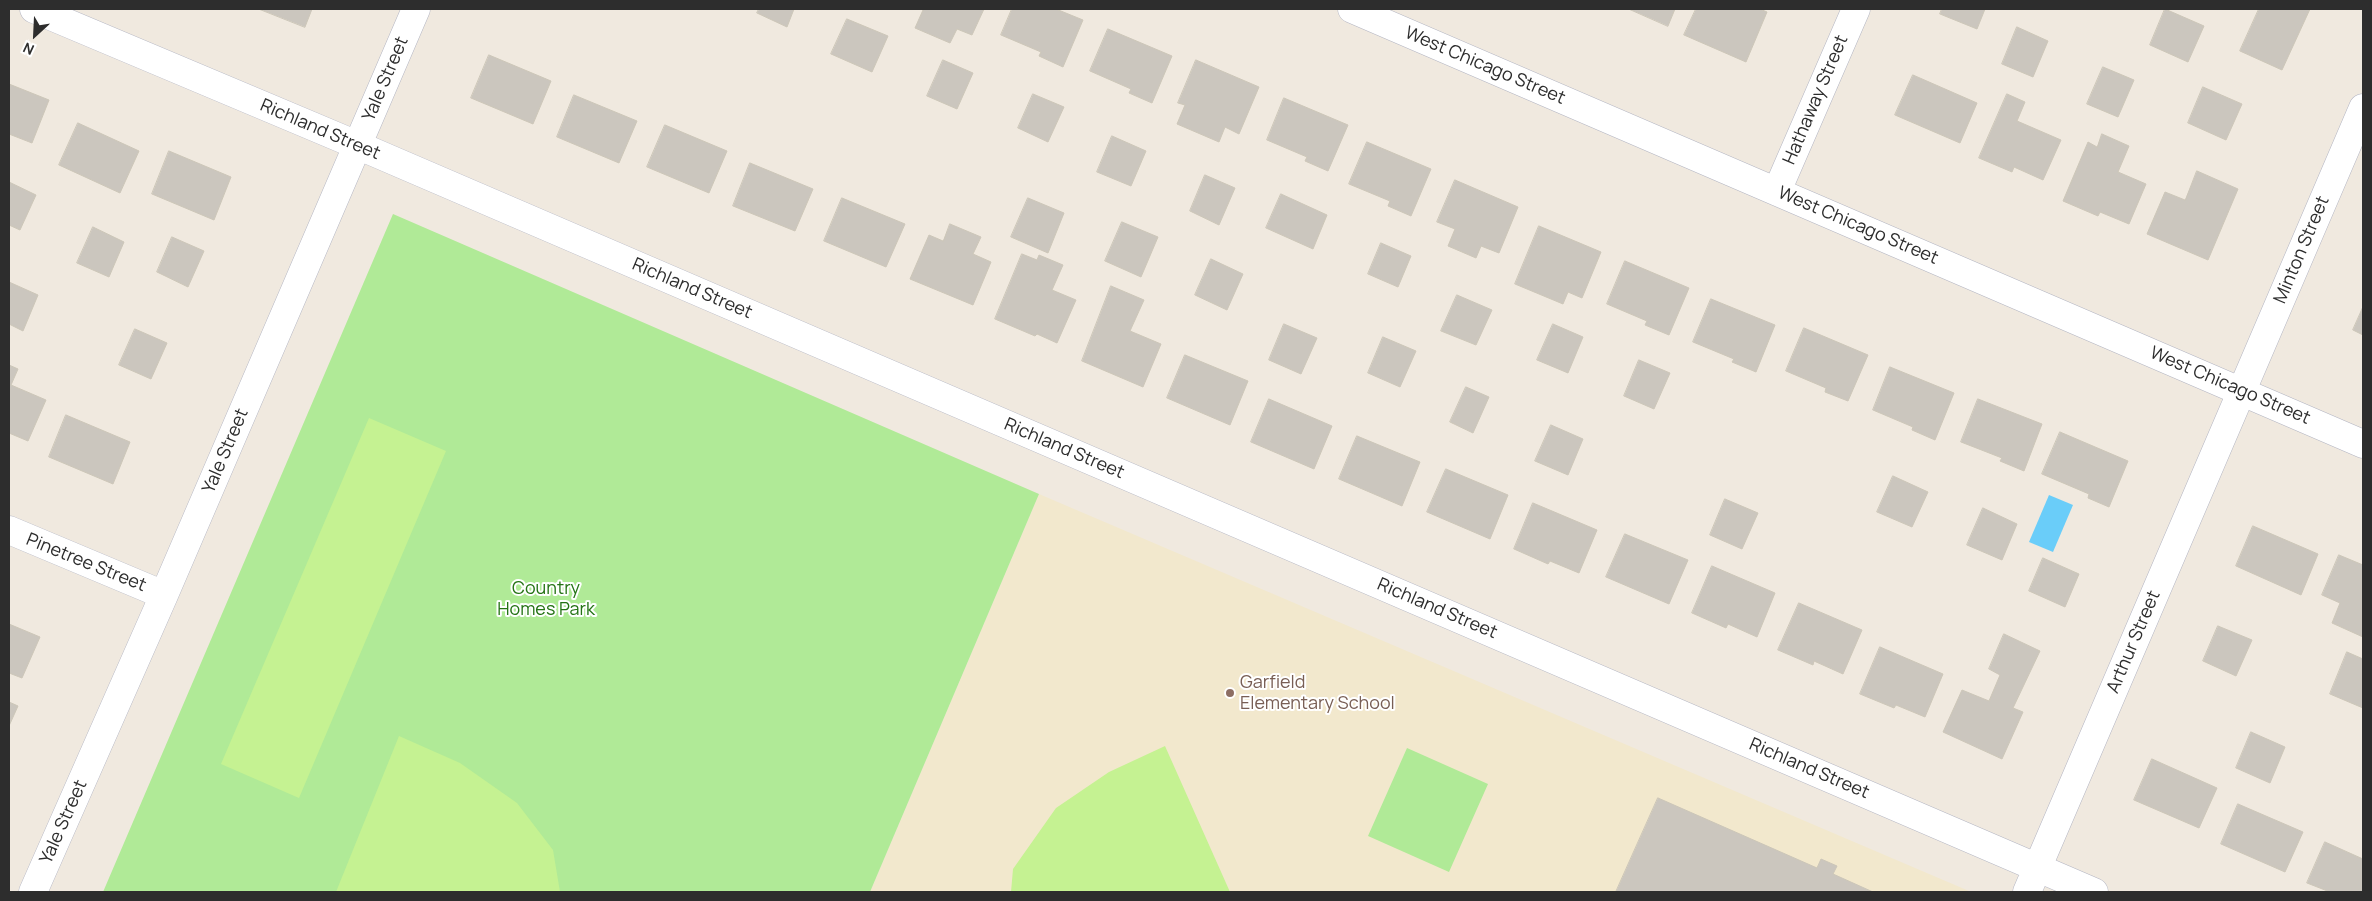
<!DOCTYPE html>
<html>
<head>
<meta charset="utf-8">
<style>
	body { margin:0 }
	#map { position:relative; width:2372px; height:901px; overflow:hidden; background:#f0e9df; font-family:Manrope,sans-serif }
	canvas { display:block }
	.frame { position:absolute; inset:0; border:10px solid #2d2d2d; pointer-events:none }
	.north { position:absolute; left:10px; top:10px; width:50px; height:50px; -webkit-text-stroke:4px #fff; paint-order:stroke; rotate:205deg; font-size:14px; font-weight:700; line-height:20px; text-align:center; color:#2d2d2d }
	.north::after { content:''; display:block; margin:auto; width:18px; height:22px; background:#2d2d2d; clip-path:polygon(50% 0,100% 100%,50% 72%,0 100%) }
</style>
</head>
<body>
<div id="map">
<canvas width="2372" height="901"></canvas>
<div class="frame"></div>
<div class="north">N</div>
</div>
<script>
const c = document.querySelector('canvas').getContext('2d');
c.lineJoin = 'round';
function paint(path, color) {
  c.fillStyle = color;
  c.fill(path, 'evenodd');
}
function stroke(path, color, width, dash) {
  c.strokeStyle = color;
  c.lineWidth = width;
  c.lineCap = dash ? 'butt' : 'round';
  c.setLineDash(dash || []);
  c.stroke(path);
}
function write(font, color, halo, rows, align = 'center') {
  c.font = font + ' Manrope,sans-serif';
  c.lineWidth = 4;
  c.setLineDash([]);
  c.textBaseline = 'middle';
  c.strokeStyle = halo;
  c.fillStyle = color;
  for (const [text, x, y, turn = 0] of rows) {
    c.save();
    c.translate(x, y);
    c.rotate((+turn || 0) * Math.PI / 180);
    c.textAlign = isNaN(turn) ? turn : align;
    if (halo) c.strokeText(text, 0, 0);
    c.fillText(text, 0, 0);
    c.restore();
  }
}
const education = new Path2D(`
	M1039,494L1969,891L870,892Z`);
const green = new Path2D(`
	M393,214L1039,494L870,892H103Z
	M1407,748L1488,784L1449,872L1368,836Z`);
const pitch = new Path2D(`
	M369,418L446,451L299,798L221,764Z
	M399,736L460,763L517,803L553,850L560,892H336Z
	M1165,746L1230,892H1011L1013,869L1056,808L1109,772Z`);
const water = new Path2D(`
	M2049,495L2073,505L2053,552L2029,542Z`);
const building = new Path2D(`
	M259,9H312L305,27Z
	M759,9H794L787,27L757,13Z
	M921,9H984L972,35L957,29L950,43L915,28L923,10Z
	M1012,9H1056L1083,20L1063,67L1039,56L1041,52L1001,35Z
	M1629,9H1675L1668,26Z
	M1696,9H1760L1767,12L1746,62L1684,35Z
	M1942,9H1985L1977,29L1940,14Z
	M2165,9L2204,26L2188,62L2150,45Z
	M2259,9H2310L2282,70L2240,51Z
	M847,19L888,36L872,72L831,54Z
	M2017,27L2048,41L2033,77L2002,64Z
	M1108,29L1172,56L1152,103L1129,93L1131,89L1090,71Z
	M489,55L551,81L533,124L471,98Z
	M943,60L973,73L957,109L927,96Z
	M1196,60L1259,87L1239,134L1225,127L1219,142L1177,124L1185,105L1178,103Z
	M2103,67L2134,80L2118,117L2087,104Z
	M1913,75L1977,103L1960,143L1895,115Z
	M9,84L49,100L32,143L9,134Z
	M2203,87L2242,104L2226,140L2188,123Z
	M1033,94L1064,107L1048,142L1018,128Z
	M2007,94L2025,102L2017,121L2061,140L2043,180L2014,167L2012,172L1979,158Z
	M574,95L637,121L619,163L557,137Z
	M1284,98L1348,125L1328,171L1305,161L1307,157L1267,140Z
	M78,123L139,151L120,193L59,165Z
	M665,125L727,151L709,193L647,167Z
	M2102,134L2129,146L2118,172L2146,184L2129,224L2100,212L2098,216L2063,201L2088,142L2097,147Z
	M1112,136L1146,151L1131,186L1097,172Z
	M1367,142L1431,169L1411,216L1388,206L1390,201L1349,184Z
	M169,151L231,177L214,220L152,194Z
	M750,163L813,189L795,231L733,206Z
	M2197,171L2238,189L2208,260L2147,234L2165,192L2185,200Z
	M1205,175L1235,188L1219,225L1190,211Z
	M1455,180L1518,207L1499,253L1481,246L1476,258L1448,246L1455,229L1437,222Z
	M9,182L36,195L20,230L9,225Z
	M1281,194L1327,215L1313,249L1266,228Z
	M842,198L905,224L886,267L824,241Z
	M1028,198L1064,213L1048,253L1011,237Z
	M1122,222L1158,237L1141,277L1105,261Z
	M950,224L981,237L973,254L991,262L973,305L910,279L929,235L943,241Z
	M1539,226L1601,252L1582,298L1568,292L1563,304L1515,284Z
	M93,227L124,242L109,277L77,263Z
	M172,237L204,251L188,287L157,272Z
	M1381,243L1411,256L1398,287L1368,274Z
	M1022,254L1037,260L1039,255L1063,265L1052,290L1076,300L1057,343L1037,334L1035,336L995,319Z
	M1211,259L1243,274L1227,310L1195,295Z
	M1625,261L1689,288L1669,335L1645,325L1647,321L1607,304Z
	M9,282L38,295L23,331L9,324Z
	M1111,286L1144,300L1130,331L1161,344L1143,387L1082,361Z
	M1457,295L1492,310L1476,345L1441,331Z
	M1711,299L1775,325L1756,372L1732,362L1734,359L1693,342Z
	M2363,307V335L2353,330Z
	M1284,324L1317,338L1301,374L1269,360Z
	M1553,324L1583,337L1568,373L1537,360Z
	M1804,328L1868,355L1848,401L1825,392L1826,388L1786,371Z
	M135,329L167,343L151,379L119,365Z
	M1383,337L1416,351L1400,387L1368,373Z
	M1185,355L1248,381L1230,425L1167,398Z
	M1639,360L1670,373L1654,409L1624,396Z
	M9,365L18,369L11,385L46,400L28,441L9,433Z
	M1890,367L1954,393L1935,440L1912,430L1913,427L1873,410Z
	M1466,387L1489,397L1473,433L1450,422Z
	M1269,399L1332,426L1314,469L1251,442Z
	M1978,399L2042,424L2024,471L2000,461L2002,458L1961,442Z
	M66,415L130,442L113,484L49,457Z
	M1551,425L1583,439L1568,475L1535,461Z
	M2060,432L2128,461L2109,507L2088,498L2089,494L2042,474Z
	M1357,436L1420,462L1402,506L1339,479Z
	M1446,469L1508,495L1490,539L1427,512Z
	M1893,476L1928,492L1912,527L1877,512Z
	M1725,499L1758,513L1742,549L1710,535Z
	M1533,503L1597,530L1579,573L1550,561L1548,564L1514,549Z
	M1983,508L2017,524L2002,560L1967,545Z
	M2253,526L2318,554L2301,595L2236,566Z
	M1625,534L1688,560L1669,604L1606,577Z
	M2339,555L2363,565V637L2332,623L2340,603L2322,595Z
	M2043,558L2079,574L2065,607L2029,591Z
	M1712,566L1775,593L1757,637L1728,624L1726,628L1692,613Z
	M1799,603L1862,630L1843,674L1814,661L1813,665L1778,650Z
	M9,624L40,637L22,678L9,673Z
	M2218,626L2252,640L2236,676L2203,661Z
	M2004,634L2040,651L2013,708L2023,712L2002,759L1943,732L1962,690L1989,701L2000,675L1989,669Z
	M1880,647L1943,674L1925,717L1896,705L1894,708L1860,694Z
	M2347,652L2363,659V708L2330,694Z
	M9,702L18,706L9,726Z
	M2251,732L2285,747L2270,783L2236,768Z
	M2152,759L2217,788L2199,828L2134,800Z
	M1658,798L1817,868L1821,859L1837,866L1833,874L1873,892H1616Z
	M2238,804L2303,832L2285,872L2221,844Z
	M2325,842L2363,859V892H2330L2307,883Z`);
const minor = new Path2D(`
	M34,9L357,145L2094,892
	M1352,9L2363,444
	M1777,191L1856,9
	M9,530L164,595
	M33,892L164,595L416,9
	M2027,892L2363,108`);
const markers = [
	[1230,693,5,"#8d6e63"]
];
const streetNames = [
	["West Chicago Street",1485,66,23],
	["Yale Street",386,79,-67],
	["Hathaway Street",1816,100,-67],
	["Richland Street",320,130,23],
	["West Chicago Street",1858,226,23],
	["Minton Street",2302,250,-67],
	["Richland Street",692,289,23],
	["West Chicago Street",2230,386,23],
	["Richland Street",1064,449,23],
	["Yale Street",226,451,-67],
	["Pinetree Street",86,563,22],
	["Richland Street",1437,609,23],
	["Arthur Street",2134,642,-67],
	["Richland Street",1809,769,23],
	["Yale Street",64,822,-66]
];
const parkNames = [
	["Country",546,589],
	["Homes Park",546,610]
];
const educationNames = [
	["Garfield",1240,683],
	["Elementary School",1240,704]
];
paint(education, '#f2e8cd');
paint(green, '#b0ea97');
paint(pitch, '#c5f292');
paint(water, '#6acdf9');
paint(building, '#cbc6be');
stroke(building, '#ccc6b8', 1);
stroke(minor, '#b3b5c2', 29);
stroke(minor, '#fff', 28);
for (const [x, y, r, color] of markers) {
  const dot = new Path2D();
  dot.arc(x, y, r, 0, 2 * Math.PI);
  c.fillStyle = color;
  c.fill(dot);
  stroke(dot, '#fff', 2);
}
write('18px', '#2d2d2d', '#fff', streetNames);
write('18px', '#247314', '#fff', parkNames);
write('18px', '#785e54', '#fff', educationNames, 'left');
</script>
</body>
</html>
